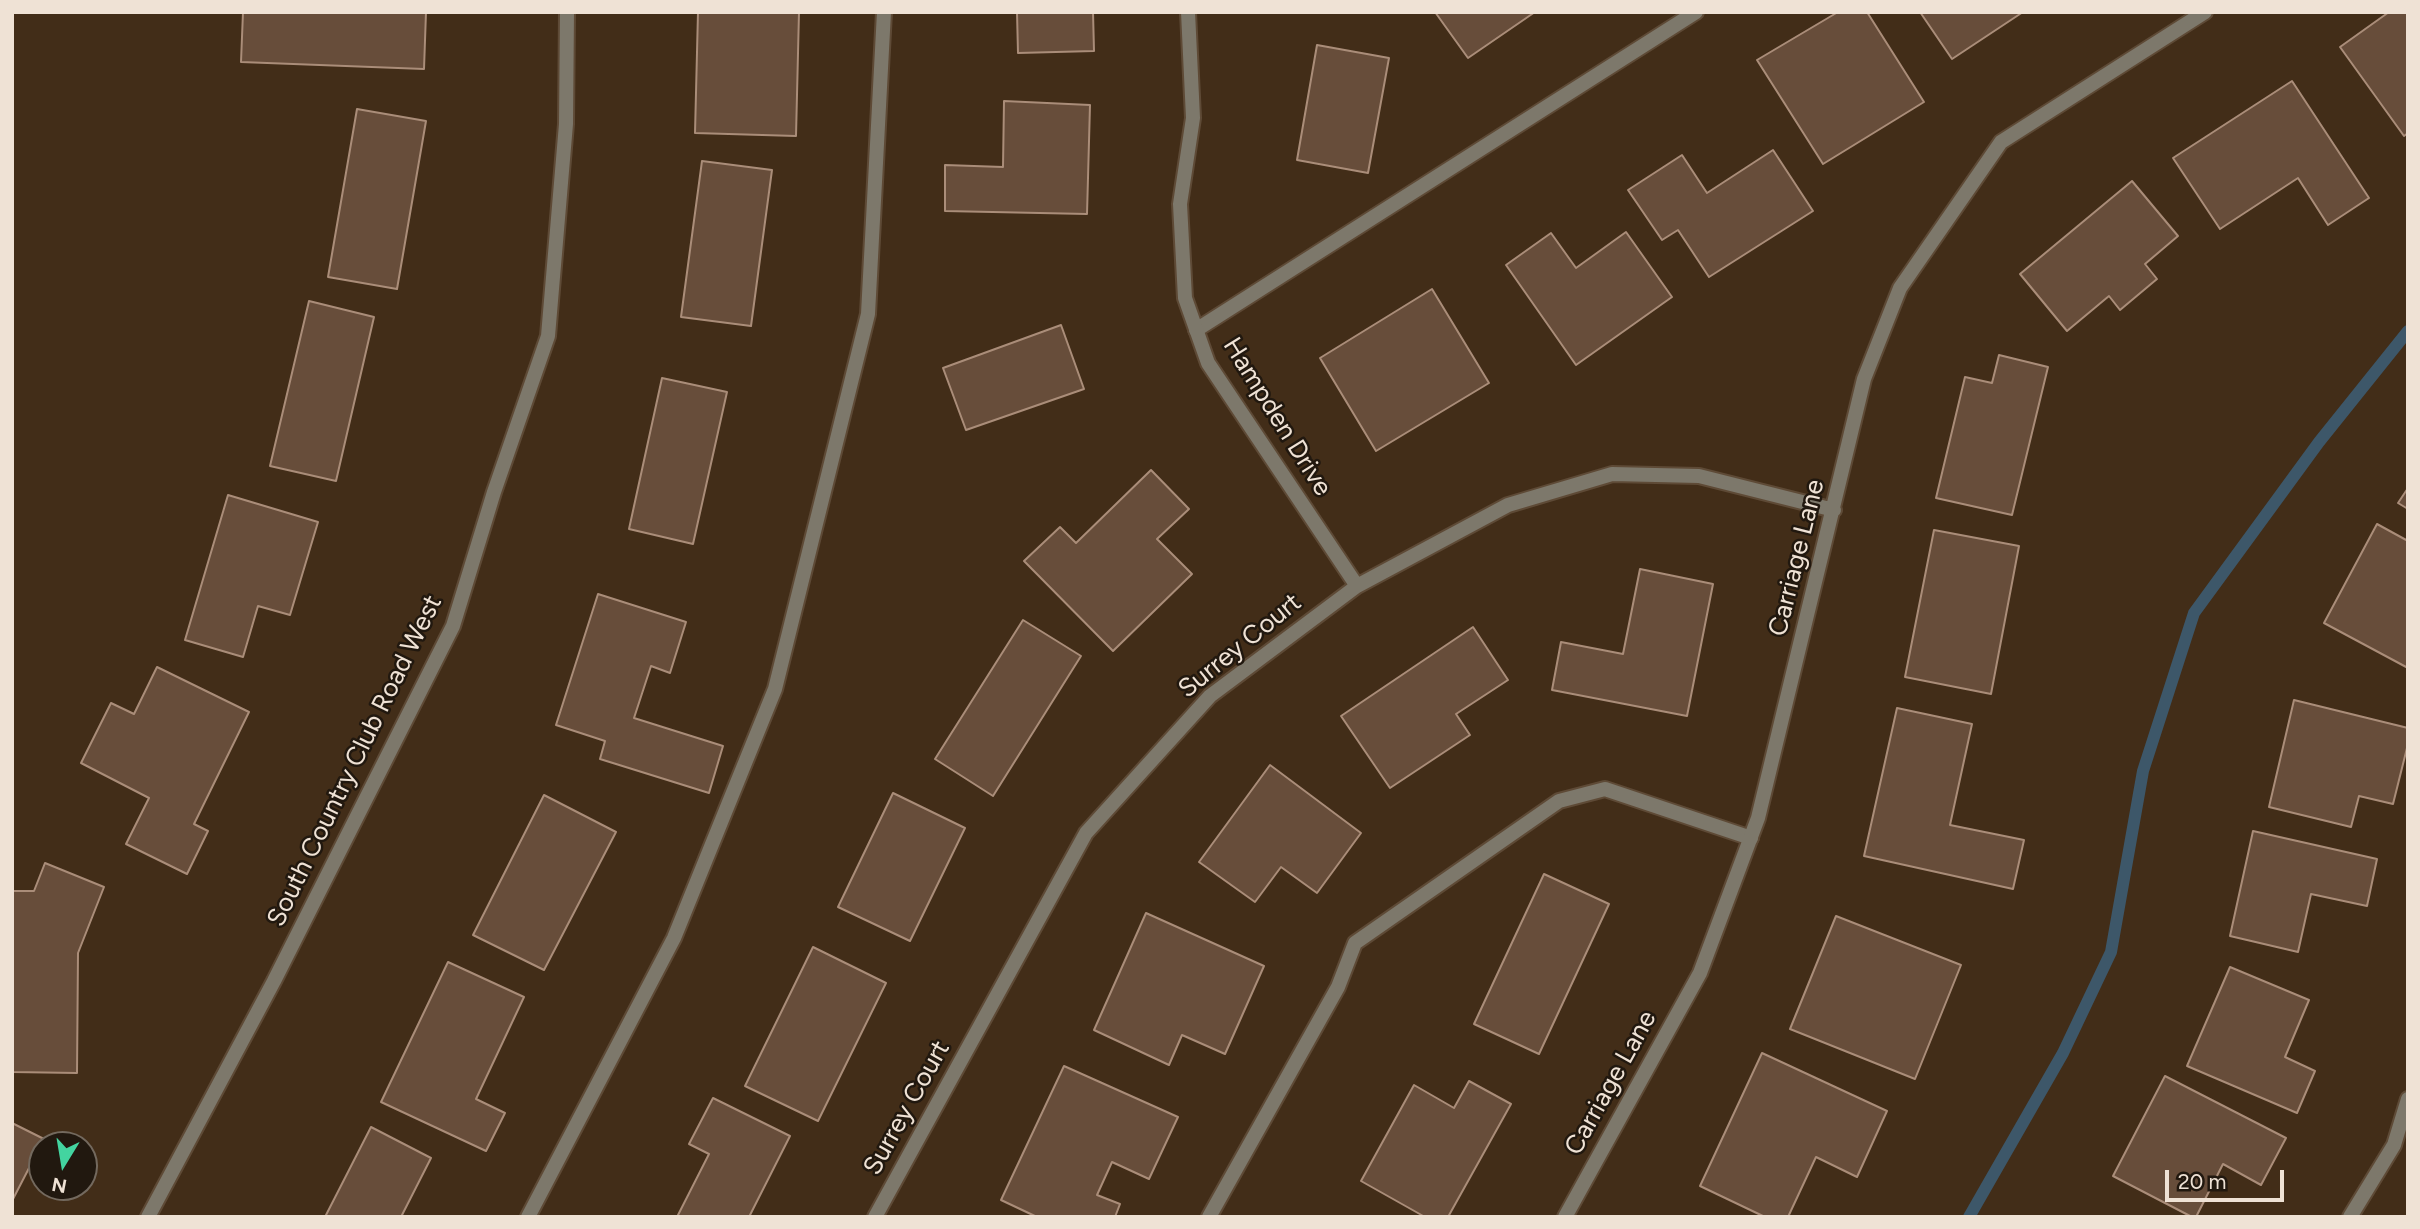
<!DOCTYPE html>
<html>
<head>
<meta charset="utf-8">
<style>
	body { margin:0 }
	#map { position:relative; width:2420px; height:1229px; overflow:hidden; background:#422d18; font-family:Figtree,sans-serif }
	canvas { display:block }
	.frame { position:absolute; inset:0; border:14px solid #efe2d5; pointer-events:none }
	.north { position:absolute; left:28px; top:1131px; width:70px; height:70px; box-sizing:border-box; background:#21180f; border:2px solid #73695e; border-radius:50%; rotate:191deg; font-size:19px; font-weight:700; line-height:28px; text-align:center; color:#efe2d5 }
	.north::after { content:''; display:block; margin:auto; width:24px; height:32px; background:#43d4a0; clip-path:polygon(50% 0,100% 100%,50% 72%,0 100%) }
	.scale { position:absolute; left:2165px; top:1170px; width:119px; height:32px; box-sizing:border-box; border:4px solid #efe2d5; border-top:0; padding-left:9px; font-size:21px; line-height:24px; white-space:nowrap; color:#efe2d5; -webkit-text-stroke:5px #21180f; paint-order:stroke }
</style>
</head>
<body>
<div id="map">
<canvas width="2420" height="1229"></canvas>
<div class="frame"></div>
<div class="north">N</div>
<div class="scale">20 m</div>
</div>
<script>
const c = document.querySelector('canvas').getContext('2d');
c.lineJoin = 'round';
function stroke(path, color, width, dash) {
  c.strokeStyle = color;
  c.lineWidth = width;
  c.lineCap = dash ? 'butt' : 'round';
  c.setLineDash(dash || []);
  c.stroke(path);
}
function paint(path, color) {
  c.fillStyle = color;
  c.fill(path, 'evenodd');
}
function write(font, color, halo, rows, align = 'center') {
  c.font = font + ' Figtree,sans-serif';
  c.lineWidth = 5;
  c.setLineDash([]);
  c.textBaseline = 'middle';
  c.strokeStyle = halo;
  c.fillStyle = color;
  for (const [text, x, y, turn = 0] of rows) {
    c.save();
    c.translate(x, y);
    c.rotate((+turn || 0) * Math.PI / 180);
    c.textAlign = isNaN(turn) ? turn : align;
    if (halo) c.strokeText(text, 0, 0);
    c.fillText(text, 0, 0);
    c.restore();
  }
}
const stream = new Path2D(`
	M1969,1217L2063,1053L2111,952L2143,771L2194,613L2319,442L2408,331`);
const building = new Path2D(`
	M243,12H426L424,69L241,62Z
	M698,12H799L796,136L695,133Z
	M1017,12H1093L1094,51L1018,53Z
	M1435,12H1535L1468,58Z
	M1838,12H1867L1924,102L1823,164L1757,60Z
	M1920,12H2023L1952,59Z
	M2389,12H2408V133L2404,136L2340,47Z
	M1317,45L1389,58L1368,173L1297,160Z
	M2292,81L2369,198L2328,225L2298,178L2220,229L2173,158Z
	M1004,101L1090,105L1087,214L945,211V165L1003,167Z
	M357,109L426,121L397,289L328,277Z
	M1773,150L1813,211L1709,277L1678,230L1662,240L1628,190L1682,155L1707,193Z
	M702,161L772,170L751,326L681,317Z
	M2132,181L2178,236L2145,264L2157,279L2120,310L2109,296L2067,331L2020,274Z
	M1626,232L1672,297L1576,365L1506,265L1551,233L1576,268Z
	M1432,289L1489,383L1376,451L1320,358Z
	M309,301L374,317L336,481L270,466Z
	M1061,325L1084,389L966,430L943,368Z
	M1999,355L2048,367L2012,515L1936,498L1965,377L1992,383Z
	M662,378L727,392L693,544L629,529Z
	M1151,470L1189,509L1157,539L1192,574L1113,651L1024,561L1060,527L1076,543Z
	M2408,488V509L2398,503Z
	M228,495L318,522L290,615L258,606L243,657L185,640Z
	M2377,524L2408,541V668L2324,623Z
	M1934,530L2019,546L1991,694L1905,677Z
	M1640,569L1713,584L1687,716L1552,690L1561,642L1623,654Z
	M598,594L686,622L670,673L651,666L634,718L723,746L709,793L600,759L605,741L556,725Z
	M1023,620L1081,656L993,796L935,759Z
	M1473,627L1508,680L1456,714L1470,735L1390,788L1341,716Z
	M157,667L249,712L194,824L208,831L187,874L126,844L149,798L81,763L111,703L134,714Z
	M2294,700L2408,728V744L2393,804L2359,796L2351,827L2269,807Z
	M1897,708L1972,724L1950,825L2024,840L2013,889L1864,856Z
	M1270,765L1361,833L1317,893L1281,867L1255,902L1199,862Z
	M893,793L965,828L910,941L838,907Z
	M544,795L616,832L544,970L473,935Z
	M2253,831L2377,859L2367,906L2311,894L2298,952L2230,936Z
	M45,863L104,887L78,953L77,1073L12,1072V891H34Z
	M1544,874L1609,904L1539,1054L1474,1024Z
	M1146,913L1264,966L1225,1054L1182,1035L1169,1065L1094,1030Z
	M1836,916L1961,965L1915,1079L1790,1029Z
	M813,947L886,983L818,1121L745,1086Z
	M448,962L524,997L476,1099L505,1113L486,1151L381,1102Z
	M2230,967L2309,1000L2285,1057L2315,1071L2297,1113L2187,1066Z
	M1762,1053L1887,1111L1857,1177L1816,1157L1788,1217H1765L1700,1186Z
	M1064,1066L1178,1117L1149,1179L1112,1162L1097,1195L1120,1204L1115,1217H1037L1001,1200Z
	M2165,1076L2286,1138L2261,1185L2223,1164L2196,1217H2192L2113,1176Z
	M1469,1081L1511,1104L1448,1217H1425L1361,1181L1414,1085L1454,1108Z
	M713,1098L790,1136L749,1217H677L709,1154L689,1144Z
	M12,1123L44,1139L12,1201Z
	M371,1127L431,1158L401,1217H325Z`);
const service = new Path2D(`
	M1196,330L1696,12
	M528,1217L674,938L775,689L868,314L884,12
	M1209,1217L1338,987L1355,943L1559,801L1605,789L1751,838`);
const minor = new Path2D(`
	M1188,12L1193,118L1180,204L1185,298L1208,363L1357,586
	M875,1217L1086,833L1210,696L1357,586L1508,505L1612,474L1699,476L1834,510
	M1565,1217L1700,973L1758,818L1864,379L1900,288L2001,142L2205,12`);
const tertiary = new Path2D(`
	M148,1217L274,981L453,626L494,492L548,336L566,124L567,12
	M2350,1217L2394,1145L2408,1099`);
const streetNames = [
	["Hampden Drive",1277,417,58],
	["Carriage Lane",1797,558,-76],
	["Surrey Court",1240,646,-39],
	["South Country Club Road West",355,761,-64],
	["Carriage Lane",1611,1083,-61],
	["Surrey Court",907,1108,-61]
];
stroke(stream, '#3d5769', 12);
paint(building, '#674d3a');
stroke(building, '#aa8d79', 2);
stroke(service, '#5e4a36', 18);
stroke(minor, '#5e4a36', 18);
stroke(tertiary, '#5e4a36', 18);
stroke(service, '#7d786b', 14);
stroke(minor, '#7d786b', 14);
stroke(tertiary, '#7d786b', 14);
write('26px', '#efe2d5', '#21180f', streetNames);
</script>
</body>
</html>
